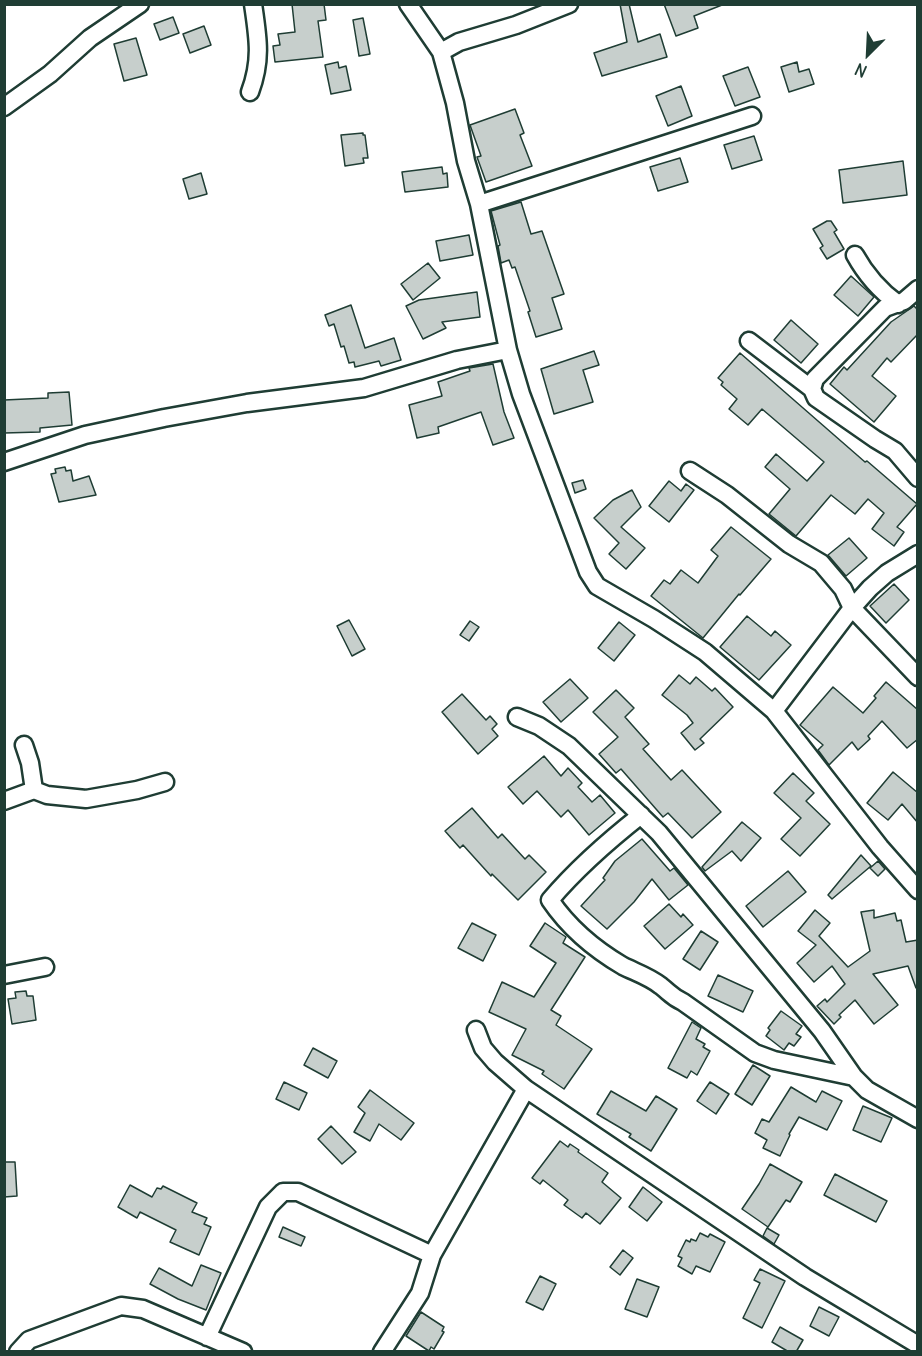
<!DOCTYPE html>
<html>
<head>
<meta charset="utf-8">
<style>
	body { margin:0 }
	#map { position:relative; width:922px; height:1356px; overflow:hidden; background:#fff; font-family:Delius,sans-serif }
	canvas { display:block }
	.frame { position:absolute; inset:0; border:6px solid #1f3d34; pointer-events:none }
	.north { position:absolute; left:838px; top:24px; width:60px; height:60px; -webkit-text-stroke:4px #fff; paint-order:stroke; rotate:204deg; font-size:16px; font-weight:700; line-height:24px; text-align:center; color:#1f3d34 }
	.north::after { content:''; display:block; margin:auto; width:21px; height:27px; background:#1f3d34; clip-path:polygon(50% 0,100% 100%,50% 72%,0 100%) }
</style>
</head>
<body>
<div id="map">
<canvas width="922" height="1356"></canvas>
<div class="frame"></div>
<div class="north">N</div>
</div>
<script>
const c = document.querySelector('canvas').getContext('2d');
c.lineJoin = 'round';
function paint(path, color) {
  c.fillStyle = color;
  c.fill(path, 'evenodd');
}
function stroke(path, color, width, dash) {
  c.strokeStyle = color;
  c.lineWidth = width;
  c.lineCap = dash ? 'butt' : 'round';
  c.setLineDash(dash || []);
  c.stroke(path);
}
const building = new Path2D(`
	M292,4H324L326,20L318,21L323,57L275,62L273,46L280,45L278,34L295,32Z
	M620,4H629L638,42L660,34L667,57L602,76L594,53L627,42Z
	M664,4H722V5L694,16L698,28L676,36Z
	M173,17L179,33L160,40L154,24Z
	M363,18L370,54L359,56L353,20Z
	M204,26L211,45L190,53L183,34Z
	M136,38L147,75L124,81L114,44Z
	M338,62L339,68L346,66L351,90L331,94L325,65Z
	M797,62L799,72L809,69L814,84L789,92L781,67Z
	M748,67L760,97L735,106L723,76Z
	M681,86L692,116L668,126L656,96Z
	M515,109L524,133L520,135L532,166L486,182L477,157L481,156L470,125Z
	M363,133V135H365L368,158H363L364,163L345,166L341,135Z
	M754,136L762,160L732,169L724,145Z
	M680,158L688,182L658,191L650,167Z
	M903,161L907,195L843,203L839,170Z
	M442,167L443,174L447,173L448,187L405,192L402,172Z
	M201,173L207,194L189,199L183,179Z
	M521,202L531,234L542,231L564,294L552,298L562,329L536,337L528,312L530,311L515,267L512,268L509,260L501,263L498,246L500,245L491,211Z
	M827,221H831L837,230L834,232L844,249L827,259L820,248L823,246L813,229Z
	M469,235L473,255L440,261L436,241Z
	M428,263L440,278L413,300L401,284Z
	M851,276L874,297L858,316L834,295Z
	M477,292L480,317L442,322L446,328L423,339L406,306L419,300Z
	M351,305L365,348L394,338L401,360L381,366L379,361L355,367L354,362L349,363L344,346L341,347L334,324L329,326L325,315Z
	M914,306L918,310V334L891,362L887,358L872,376L896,396L874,422L830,384L844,367L847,370L891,322Z
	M791,320L818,344L801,363L774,340Z
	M594,351L599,365L583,370L593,402L554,414L541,369Z
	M740,353L865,462L867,461L917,504L897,527L904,532L894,546L872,529L884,513L868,499L855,514L831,495L796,536L769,514L790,489L765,467L776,454L807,481L824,462L762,409L748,425L729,409L737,399L721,385L723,382L718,378Z
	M493,364L504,412L514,438L493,445L481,412L438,427L439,433L417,438L409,405L442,396L438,382L470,371L469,368Z
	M69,392L72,425L40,428V432L4,433V400L48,398V393Z
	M65,467L66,471L71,470L73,481L89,476L96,495L59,502L51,474L56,473L55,469Z
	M583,480L586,489L575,493L572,483Z
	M669,481L681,491L686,484L694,490L669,522L649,506Z
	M632,490L641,507L621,527L645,548L626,569L609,554L619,543L594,518L613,500Z
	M731,527L771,559L740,595L739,594L703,638L651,596L664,580L670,584L681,570L698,583L718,556L711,550Z
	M849,538L867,558L846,576L828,555Z
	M894,584L909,600L886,623L870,606Z
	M747,616L771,636L775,631L791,645L759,680L720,647Z
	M349,620L365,649L352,656L337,626Z
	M470,621L479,627L469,641L460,635Z
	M619,622L635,635L614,661L598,648Z
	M679,675L690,684L696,677L712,691L715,688L733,707L700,739L704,743L695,750L681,733L693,723L687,715L662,695Z
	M570,679L588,698L561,722L543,702Z
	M886,682L918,710V739L907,748L882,721L868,736L870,739L858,750L852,742L829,765L818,750L823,745L800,725L833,687L863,713L876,698L874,696Z
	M616,690L634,708L625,717L649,744L643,749L671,780L682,770L721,812L692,838L668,813L663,817L621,769L616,773L599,754L618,737L593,712Z
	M462,694L486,720L490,716L497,724L492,729L498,736L478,754L442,712Z
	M544,756L561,776L568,768L582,783L578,787L592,802L600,795L615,813L589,835L568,810L561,817L537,791L523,804L508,787Z
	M893,772L918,793V823L902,804L888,820L867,803Z
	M793,773L814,793L806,801L830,824L800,856L781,839L801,818L774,793Z
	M472,808L498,838L502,834L525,859L529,855L546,872L518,900L492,874L491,876L463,845L460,848L445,831Z
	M742,822L761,838L741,861L732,851L705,871L702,867Z
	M642,839L670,871L674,868L688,885L669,900L652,879L634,902L607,929L581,906L605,880L603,878L615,861Z
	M861,855L871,866L832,899L828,895Z
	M878,861L885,869L878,876L870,868Z
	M788,871L806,892L763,927L746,906Z
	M669,904L681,917L683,914L693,925L665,949L644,926Z
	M815,910L830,923L819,936L848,967L870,951L861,912L874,910V918L895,913L897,921L901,920L906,942L918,940V988H916L908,966L873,974L898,1005L874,1024L855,1000L839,1015L841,1017L834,1024L817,1006L825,999L827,1002L845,984L832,966L814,982L797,963L816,945L798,931Z
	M472,923L496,935L483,961L458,948Z
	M545,923L566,937L563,943L585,957L551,1010L561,1016L556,1025L592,1049L564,1089L542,1074L544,1071L512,1055L526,1029L489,1012L502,982L534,997L556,963L530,946Z
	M701,931L718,942L700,970L683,959Z
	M718,975L753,991L743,1012L708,996Z
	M26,991L27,996H33L36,1020L12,1024L8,999L16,998L15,992Z
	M781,1011L802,1026L796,1034L801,1037L794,1046L789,1043L784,1050L766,1036L770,1030L768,1028Z
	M692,1022L701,1028L696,1039L705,1044L703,1047L710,1051L697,1075L691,1071L687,1078L668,1068Z
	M313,1048L337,1061L328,1078L304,1065Z
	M753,1065L770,1076L752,1105L735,1094Z
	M284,1082L307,1093L299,1110L276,1099Z
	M710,1082L729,1094L716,1114L697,1101Z
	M791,1087L816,1102L822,1091L842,1101L827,1130L799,1117L789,1134L790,1135L780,1156L763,1148L767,1140L755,1133L762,1119L769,1122Z
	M370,1090L414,1123L401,1140L379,1124L370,1141L354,1132L365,1113L358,1107Z
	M611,1091L646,1111L656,1096L677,1109L651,1151L629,1137L631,1134L597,1114Z
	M863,1106L892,1118L881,1142L853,1130Z
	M331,1126L356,1152L342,1164L318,1139Z
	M560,1141L568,1147L570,1144L579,1150L578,1152L608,1173L602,1182L621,1198L600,1224L586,1213L582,1218L564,1205L568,1200L543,1180L540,1184L532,1178Z
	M4,1162H15L17,1196L4,1197Z
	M770,1164L802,1182L790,1202L786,1200L768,1227L742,1209L759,1184Z
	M835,1174L887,1201L876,1222L824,1195Z
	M130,1185L152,1197L157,1188L161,1189L163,1186L197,1203L192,1212L207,1218L204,1224L211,1227L199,1255L170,1242L176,1230L140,1212L137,1218L118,1207Z
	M643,1187L662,1202L647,1221L629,1207Z
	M283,1227L305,1237L301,1246L279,1237Z
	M767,1228L779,1235L774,1244L763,1236Z
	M700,1233L708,1237L710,1234L725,1242L710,1272L696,1266L692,1274L678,1266L682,1258L678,1256L686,1240L690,1242L691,1239L696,1241Z
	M623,1250L633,1258L620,1275L610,1267Z
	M201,1265L221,1273L206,1310L178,1299L150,1284L159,1268L192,1286Z
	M760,1269L785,1281L762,1328L743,1318L760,1283L754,1280Z
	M540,1276L556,1284L543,1310L526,1302Z
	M637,1279L659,1287L647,1317L625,1309Z
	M819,1307L839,1317L829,1336L810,1326Z
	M421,1312L444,1327L442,1331L444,1332L434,1349L431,1347L429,1351L406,1336Z
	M780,1327L803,1340L796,1352H789L772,1342Z`);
const minor = new Path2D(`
	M408,4L441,52L455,103L466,161L479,204L508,350L521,394L588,572L597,586L654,619L705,652L774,711L880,847L918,890
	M441,52L459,42L516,25L569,4
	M250,92C262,60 258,38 253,4
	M4,107L50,74L90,38L140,4
	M479,204L752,116
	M855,255C866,275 879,290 898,304
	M749,341L812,389L816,398L875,439L895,451L918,478
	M812,389L815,379L885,308L904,301L918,289
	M4,462L85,435L164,418L247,403L364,388L457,360L508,350
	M690,471L727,495L789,544L821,563L843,589L852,608L918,677
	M774,711L852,608L870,588L887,573L918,554
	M517,717L539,726L569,746L659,833L822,1031L854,1077L867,1090L918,1119
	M24,745L30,763L34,790
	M4,801L34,790L47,795L86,799L137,790L165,782
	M641,815C608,841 577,868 550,900C569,928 594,949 623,966C635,972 650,977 661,986C670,993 672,997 683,1002L755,1053L774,1060L854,1077
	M4,975L45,967
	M476,1030L483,1048L495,1062L526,1089L805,1277L918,1345
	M207,1337L268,1207L283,1192H298L432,1255
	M18,1352L29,1340L121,1306L143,1309L243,1352
	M382,1352L420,1293L432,1255L526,1089`);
paint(building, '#c7cfcc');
stroke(building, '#1f3d34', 1.5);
stroke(minor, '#1f3d34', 21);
stroke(minor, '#fff', 16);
</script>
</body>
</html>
